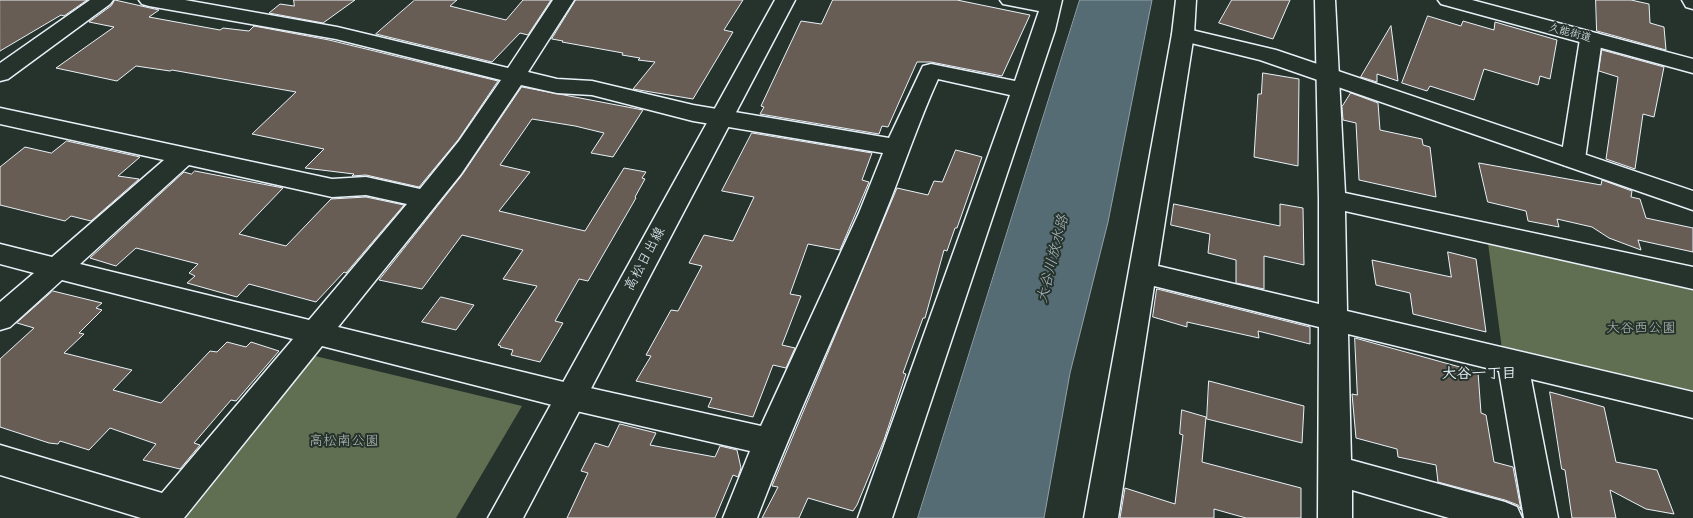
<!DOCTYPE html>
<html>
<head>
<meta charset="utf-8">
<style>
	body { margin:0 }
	canvas { display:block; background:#26332d }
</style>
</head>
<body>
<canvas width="1693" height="518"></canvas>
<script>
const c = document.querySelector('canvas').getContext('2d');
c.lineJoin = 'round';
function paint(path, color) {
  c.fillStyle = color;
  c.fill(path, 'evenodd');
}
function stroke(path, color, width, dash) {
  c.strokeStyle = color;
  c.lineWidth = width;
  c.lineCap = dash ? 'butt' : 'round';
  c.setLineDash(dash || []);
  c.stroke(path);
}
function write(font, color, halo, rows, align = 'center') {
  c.font = font + ' "Patrick Hand","Klee One",sans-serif';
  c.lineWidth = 4;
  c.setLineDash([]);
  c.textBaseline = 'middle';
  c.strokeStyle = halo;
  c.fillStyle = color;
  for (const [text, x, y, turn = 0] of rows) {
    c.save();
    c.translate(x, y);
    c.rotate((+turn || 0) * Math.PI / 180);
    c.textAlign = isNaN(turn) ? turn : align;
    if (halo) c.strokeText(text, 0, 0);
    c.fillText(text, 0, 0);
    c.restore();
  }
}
const green = new Path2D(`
	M1488,243L1693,287V393L1502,349Z
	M315,356L522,406L456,518H186Z`);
const water = new Path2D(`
	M1080,0H1152L1108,222L1070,373L1044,518H918Z`);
const building = new Path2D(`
	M0,0H87L64,16L61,15L0,51Z
	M115,0L159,10L149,17L220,30L223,28L249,31L254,26L329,40L498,81L458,140L419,187L366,175L352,176L354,174L305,168L324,149L252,134L296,92L172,70L170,71L136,66L117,81L56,68L114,27L89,22L111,6Z
	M294,0H355L323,23L269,13L280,4L294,6Z
	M415,0H457L450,6L506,20L523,0H551L528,35L520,33L492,62L376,34Z
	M576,0H743L724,30L733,32L693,99L633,89L655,62L638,60L640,58L622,55L623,53L562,42L563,41L552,39Z
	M833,0H957L1030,15L1002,76L931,62H917L888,127L882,126L879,134L760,114L764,107L761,106L801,21L821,24Z
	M1232,0H1290L1273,39L1219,23Z
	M1596,0H1631L1649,4L1650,23L1664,27L1666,50L1597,31Z
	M1428,16L1461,26L1463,21L1494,30L1495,22L1557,40L1550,79L1540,76L1538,85L1484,69L1474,100L1430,86L1427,91L1402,83Z
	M1391,26L1398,81L1377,74V82L1361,77Z
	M1602,50L1664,67L1654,117L1643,114L1635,169L1606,159L1618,77L1599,71Z
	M1263,73L1299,79L1298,166L1254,157L1258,94H1261Z
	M522,87L643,110L613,157L591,153L604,133L575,126L532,119L500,165L530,172L499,211L585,231L624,168L646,172L642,178L645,179L635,197L636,198L588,281L579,279L555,321L563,323L540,362L511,355L513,350L500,347L501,346L498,345L537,286L503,279L523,250L462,235L422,289L379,280L462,175Z
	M1351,93L1378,103L1380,130L1422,139L1423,145L1430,147L1436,197L1359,180L1356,123L1343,120L1342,107Z
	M752,133L872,153L862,180L869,182L840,250L808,244L790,294L801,296L782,345L795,348L786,368L773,365L753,417L708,407L712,398L636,381L651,356L646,355L671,310L678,311L702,266L689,263L704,235L733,241L754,197L722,191Z
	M67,141L140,157L118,176L139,179L91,221L71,216L65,221L0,205V167L25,147L51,153Z
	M956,150L982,157L957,228H955L947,251L944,250L925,318H923L903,373L906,374L884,440L857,505L853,511L808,498L799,518H762L778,487L772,486L897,188L928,195L934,181L942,182Z
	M1479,163L1601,185L1602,180L1632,191L1631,197L1640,199L1646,218L1693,228V252L1638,240L1641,250L1609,238L1592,227L1557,219L1559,227L1528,221L1526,211L1488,202Z
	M195,171L283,188L239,234L286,246L331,199L366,197L404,205L346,273L344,272L316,302L249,284L237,297L187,283L195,276L189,273L198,264L136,248L116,266L90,258L184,172L191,174Z
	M1174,204L1280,226V204L1303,208L1304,265L1264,256V289L1236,283V260L1208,253L1210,234L1171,225Z
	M1448,252L1476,259L1486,332L1413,314L1410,293L1376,285L1372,260L1451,277Z
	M1157,289L1310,327V344L1258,331L1259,338L1187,322V327L1153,317Z
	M53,291L102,303L96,308L102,310L79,333L84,334L64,353L132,370L113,390L161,403L210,351L217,352L227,342L246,347L251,342L279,351L236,401L231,400L194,443L200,445L180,469L143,460L156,444L110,428L89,450L60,441L58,444L49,443L0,427V359L34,328L17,323Z
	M441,297L474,305L456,330L422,322Z
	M1355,338L1478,372L1481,413L1486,415L1494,462L1513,467L1521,510L1518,505L1505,500L1438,482L1436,465L1398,457L1397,449L1356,438L1352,394L1357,395Z
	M1209,381L1304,406L1302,443L1207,419Z
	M1550,392L1604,407L1616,462L1657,470L1674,514L1646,509L1610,490L1616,518H1572L1565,470L1562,469Z
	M1182,410L1206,417L1202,462L1301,488V518H1246L1214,509V518H1120L1125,488L1175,504L1183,435L1180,434Z
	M620,424L656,433L650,445L715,457L720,446L737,450L741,468L738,477L733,475L715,518H567L588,473L581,471L595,443L608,447Z`);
const street = new Path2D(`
	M90,0H113L110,4L8,79L0,81V63Z
	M139,0H185L337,27L508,68L553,0H574L528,72L557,79L592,81L693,105L889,138L923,66L931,64L1015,81L1039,11L1003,4L1000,0H1062L1055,30L892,518H858L1010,95L938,79C918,123 903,169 885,213C844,316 796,415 757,518H723L750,451L572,410L322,346L184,518H141L0,475V445L162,493L293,339L62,280L10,327L0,330V302L34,273L0,264V244L52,257L164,160L0,124V108L332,179L366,177L420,189L459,141L501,80L336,39L149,6L142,4ZM521,85L557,93L592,95L693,121L883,153L859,213L761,426L572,384L338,327L461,174ZM189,165L332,197L366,195L407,204L309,320L80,264Z
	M1176,0H1196L1194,34L1158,266L1319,304V199L1315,0H1335L1345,193L1693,267V289L1345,211L1347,311L1693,392V418L1531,379L1558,518H1524L1499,371L1348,334L1351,460L1505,502L1517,507L1522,518H1449L1352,490V518H1318L1319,327L1154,286L1118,518H1084L1172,34Z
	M1682,0H1693V9L1686,7Z
	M1591,32L1599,34L1602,39L1585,159L1582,165L1573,167L1564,165L1561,159L1580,39L1583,34Z`);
const secondary = new Path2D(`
	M775,0H795L523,518H488Z
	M1438,0H1472L1693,59V73L1441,4Z
	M1183,28L1276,50L1693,191V210L1260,60L1175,39L1172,34L1175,29Z`);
const farStreetnames = [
	["久能街道",1570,33,15]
];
const streetNames = [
	["高松日出線",645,259,-62]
];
const parkNames = [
	["大谷西公園",1641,328],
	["高松南公園",344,441]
];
const waterNames = [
	["大谷川放水路",1053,259,-76]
];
const neighbourhoodNames = [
	["大谷一丁目",1479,374]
];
paint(green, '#606f51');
paint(water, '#566c74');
stroke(water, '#90a1a9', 1);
paint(building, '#685d55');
stroke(building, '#e8f1f8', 1);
stroke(street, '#e8f1f8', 3);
stroke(secondary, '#e8f1f8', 3);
paint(street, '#26332d');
paint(secondary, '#26332d');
write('11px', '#e8f1f8', '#26332d', farStreetnames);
write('14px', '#e8f1f8', '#26332d', streetNames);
write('14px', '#b2bdb5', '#26332d', parkNames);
write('italic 15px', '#aebcc3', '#26332d', waterNames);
write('bold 15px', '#e8f1f8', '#26332d', neighbourhoodNames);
</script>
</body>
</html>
